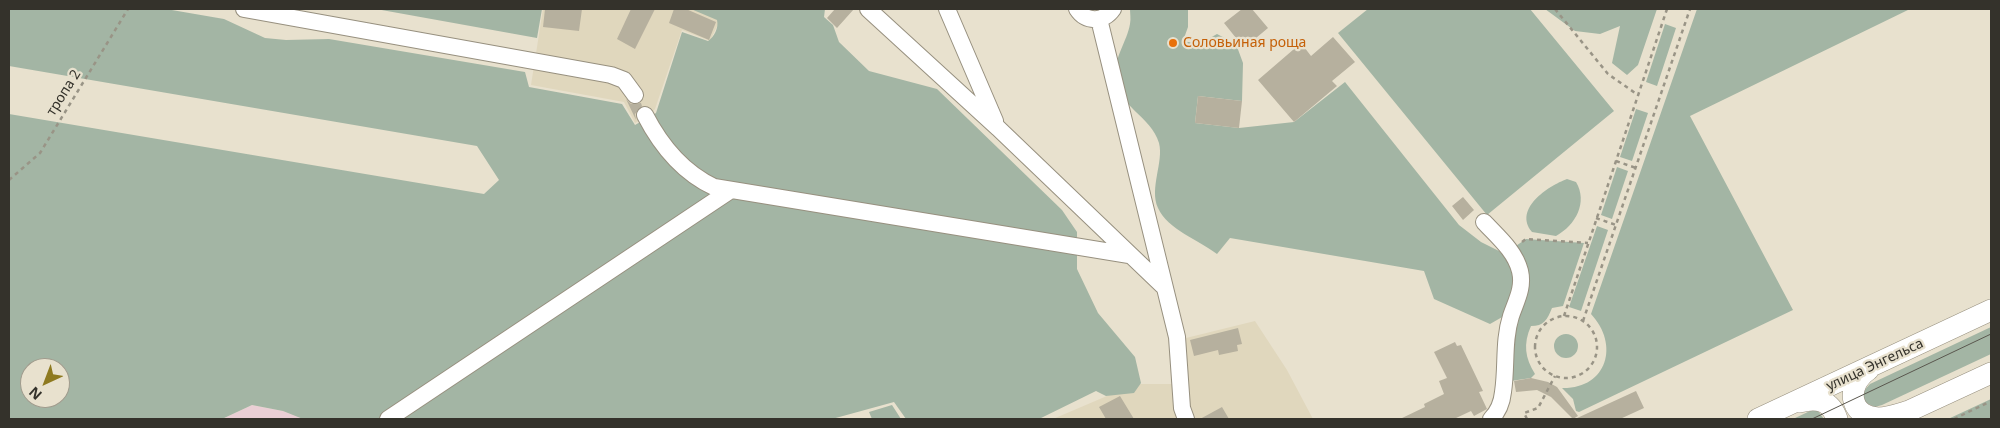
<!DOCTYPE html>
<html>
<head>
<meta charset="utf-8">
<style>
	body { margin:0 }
	#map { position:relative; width:2000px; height:428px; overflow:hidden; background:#e8e1ce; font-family:"Noto Sans",sans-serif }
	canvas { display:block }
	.frame { position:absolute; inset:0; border:10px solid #34322b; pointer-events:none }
	.north { position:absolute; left:20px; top:358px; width:50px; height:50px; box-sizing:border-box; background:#e8e1ce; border:1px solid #a09b8d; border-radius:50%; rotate:223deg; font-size:14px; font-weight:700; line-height:20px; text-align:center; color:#34322b }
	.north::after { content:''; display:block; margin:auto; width:18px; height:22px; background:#8e7a20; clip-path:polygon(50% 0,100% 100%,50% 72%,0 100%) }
</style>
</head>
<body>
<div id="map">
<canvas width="2000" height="428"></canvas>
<div class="frame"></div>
<div class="north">N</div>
</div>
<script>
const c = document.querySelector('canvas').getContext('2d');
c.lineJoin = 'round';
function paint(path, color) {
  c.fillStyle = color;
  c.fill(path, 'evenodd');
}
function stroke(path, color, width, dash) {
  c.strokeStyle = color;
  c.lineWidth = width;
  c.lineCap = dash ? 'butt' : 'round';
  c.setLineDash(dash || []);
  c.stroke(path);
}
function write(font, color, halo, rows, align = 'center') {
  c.font = font + ' "Noto Sans",sans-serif';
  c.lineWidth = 4.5;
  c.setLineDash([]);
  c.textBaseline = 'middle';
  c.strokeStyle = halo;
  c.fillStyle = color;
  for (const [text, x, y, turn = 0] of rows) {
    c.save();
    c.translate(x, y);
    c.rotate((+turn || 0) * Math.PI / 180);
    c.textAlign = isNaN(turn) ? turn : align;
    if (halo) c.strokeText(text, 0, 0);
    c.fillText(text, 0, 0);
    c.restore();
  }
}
const built = new Path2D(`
	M543,9H695L720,20L710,41L682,30L655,109L650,115L635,123L624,102L531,85Z
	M1255,321L1287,370L1313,419H1053L1135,384H1183L1186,338Z`);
const industrial = new Path2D(`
	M252,405L283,411L303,419H222Z`);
const green = new Path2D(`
	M9,9H166L224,19L265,38L286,40L329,39L525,72L529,87L622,104L635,125L656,113L682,32L708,41C714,37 719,28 717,20L691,9H825L824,17L833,25L839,42L869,71L937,89L1062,210L1077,232V269L1098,313L1135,357L1141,383L1134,393L1106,396L1096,391L1039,419H906L894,402L832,419H303L283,411L252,405L222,419H9V114L484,194L499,180L477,146L9,66ZM30,368H60V398H30Z
	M376,9H542L537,38Z
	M1130,9H1188V27L1183,41L1199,44L1217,34L1236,44L1243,63L1242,101L1198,96L1195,123L1239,128L1294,122L1345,82L1459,225L1481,242L1499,251L1510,262L1516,275L1515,291L1504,316L1490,324L1434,299L1424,271L1230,238L1217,254C1199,240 1168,230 1158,208C1149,188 1164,162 1159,143C1151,116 1117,105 1115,79C1114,56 1127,42 1130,24C1131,19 1130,13 1130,9Z
	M1368,9H1530L1614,111L1487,215L1338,33Z
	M1545,9H1657L1638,65L1627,75L1612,63L1620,26L1600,34L1575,31Z
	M1697,9H1910L1690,116L1793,310L1579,412L1576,411L1573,399L1562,388C1607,389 1620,345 1591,314Z
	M1665,24L1676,28L1657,86L1646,82Z
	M1636,109L1648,113L1632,161L1620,157Z
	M1617,167L1628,171L1612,219L1601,215Z
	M1567,179L1576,182C1588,202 1576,225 1556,236L1532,232C1513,209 1548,186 1567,179Z
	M1597,226L1608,230L1581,311L1569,307Z
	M1526,239L1584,243L1563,306L1552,308C1547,320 1544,326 1531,326C1523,344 1525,358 1535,374L1531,378L1511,381L1505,345L1519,297L1510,250Z
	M1991,327V354L1882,405L1875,407L1866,403C1862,395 1863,391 1870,384Z
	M1554 346a12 12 0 1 1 24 0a12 12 0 1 1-24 0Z
	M1991,399V419H1948Z
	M892,405L901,419H872L869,412Z
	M1810,411H1818L1824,419H1793Z`);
const building = new Path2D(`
	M545,9H582L579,31L543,27Z
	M631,9H655L635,49L617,39Z
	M674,9H686L716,22L709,40L669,23Z
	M835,9H854L837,28L827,18Z
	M1242,9H1252L1268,28L1244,48L1224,23Z
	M1333,37L1355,62L1332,81L1337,86L1294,122L1258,80L1301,43L1311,56Z
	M1198,96L1242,101L1239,128L1195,123Z
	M626,99L631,104L641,103L642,106L635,114L636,120Z
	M1463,197L1474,210L1463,220L1452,206Z
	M1238,328L1242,344L1237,345L1238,351L1219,355L1218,350L1194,356L1190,340Z
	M1455,342L1457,346L1461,345L1483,391L1479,392L1487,409L1474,416L1471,411L1454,419H1400L1425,407L1424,404L1444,394L1439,381L1447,378L1434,352Z
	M1531,378L1548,382L1557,387L1578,416L1573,419L1551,397L1537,390L1516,392L1514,381Z
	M1636,391L1644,408L1620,419H1575Z
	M1120,396L1134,419H1106L1099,407Z
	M1222,407L1229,419H1200Z`);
const path = new Path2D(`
	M1555,9L1608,74L1638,95
	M1616,161L1636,168
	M9,180L40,153L128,9
	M1596,218L1616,225
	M1522,242L1526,239L1588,243
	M1535 347a31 31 0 1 1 62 0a31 31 0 1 1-62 0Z
	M1564,316L1667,9
	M1583,321L1690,9
	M1527,419L1524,413L1538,408L1555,376
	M1954,419L1991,401`);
const minor = new Path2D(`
	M244,9L611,75L624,80L635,95
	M868,9L998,128L1163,286
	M947,9L995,121
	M1077,9C1086,23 1104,22 1113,9
	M1099,19L1177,337L1182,408L1186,419
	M645,115C661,146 682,172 714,187L1129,255
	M1484,222C1498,237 1515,251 1520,271C1524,288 1516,301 1511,316C1503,341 1507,366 1503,392C1502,402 1498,412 1491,419
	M388,419L731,190`);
const major = new Path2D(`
	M1868,370C1846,385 1848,416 1878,418C1888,418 1899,414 1909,411
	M1800,402C1818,397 1831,401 1837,419
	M1896,417L1991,373
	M1758,419L1991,310`);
const tram = new Path2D(`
	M1812,419L1991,334`);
const markers = [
	[1173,43,5,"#e8710a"]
];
const foodNames = [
	["Соловьиная роща",1183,43]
];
const streetNames = [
	["тропа 2",64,93,-58],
	["улица Энгельса",1875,365,-25]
];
paint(built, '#e0d7bd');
paint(industrial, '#eacfd5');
paint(green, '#a3b5a4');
paint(building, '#b6b09e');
stroke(minor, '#97907f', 18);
stroke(major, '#97907f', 22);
stroke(path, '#999486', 2.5, [4, 4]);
stroke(minor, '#fff', 16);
stroke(major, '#fff', 21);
stroke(tram, '#5a574e', 1);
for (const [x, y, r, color] of markers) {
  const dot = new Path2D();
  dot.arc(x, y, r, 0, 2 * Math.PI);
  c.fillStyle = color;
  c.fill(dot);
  stroke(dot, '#e8e1ce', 2);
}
write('14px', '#c56008', '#e8e1ce', foodNames, 'left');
write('14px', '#34322b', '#e8e1ce', streetNames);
</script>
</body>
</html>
